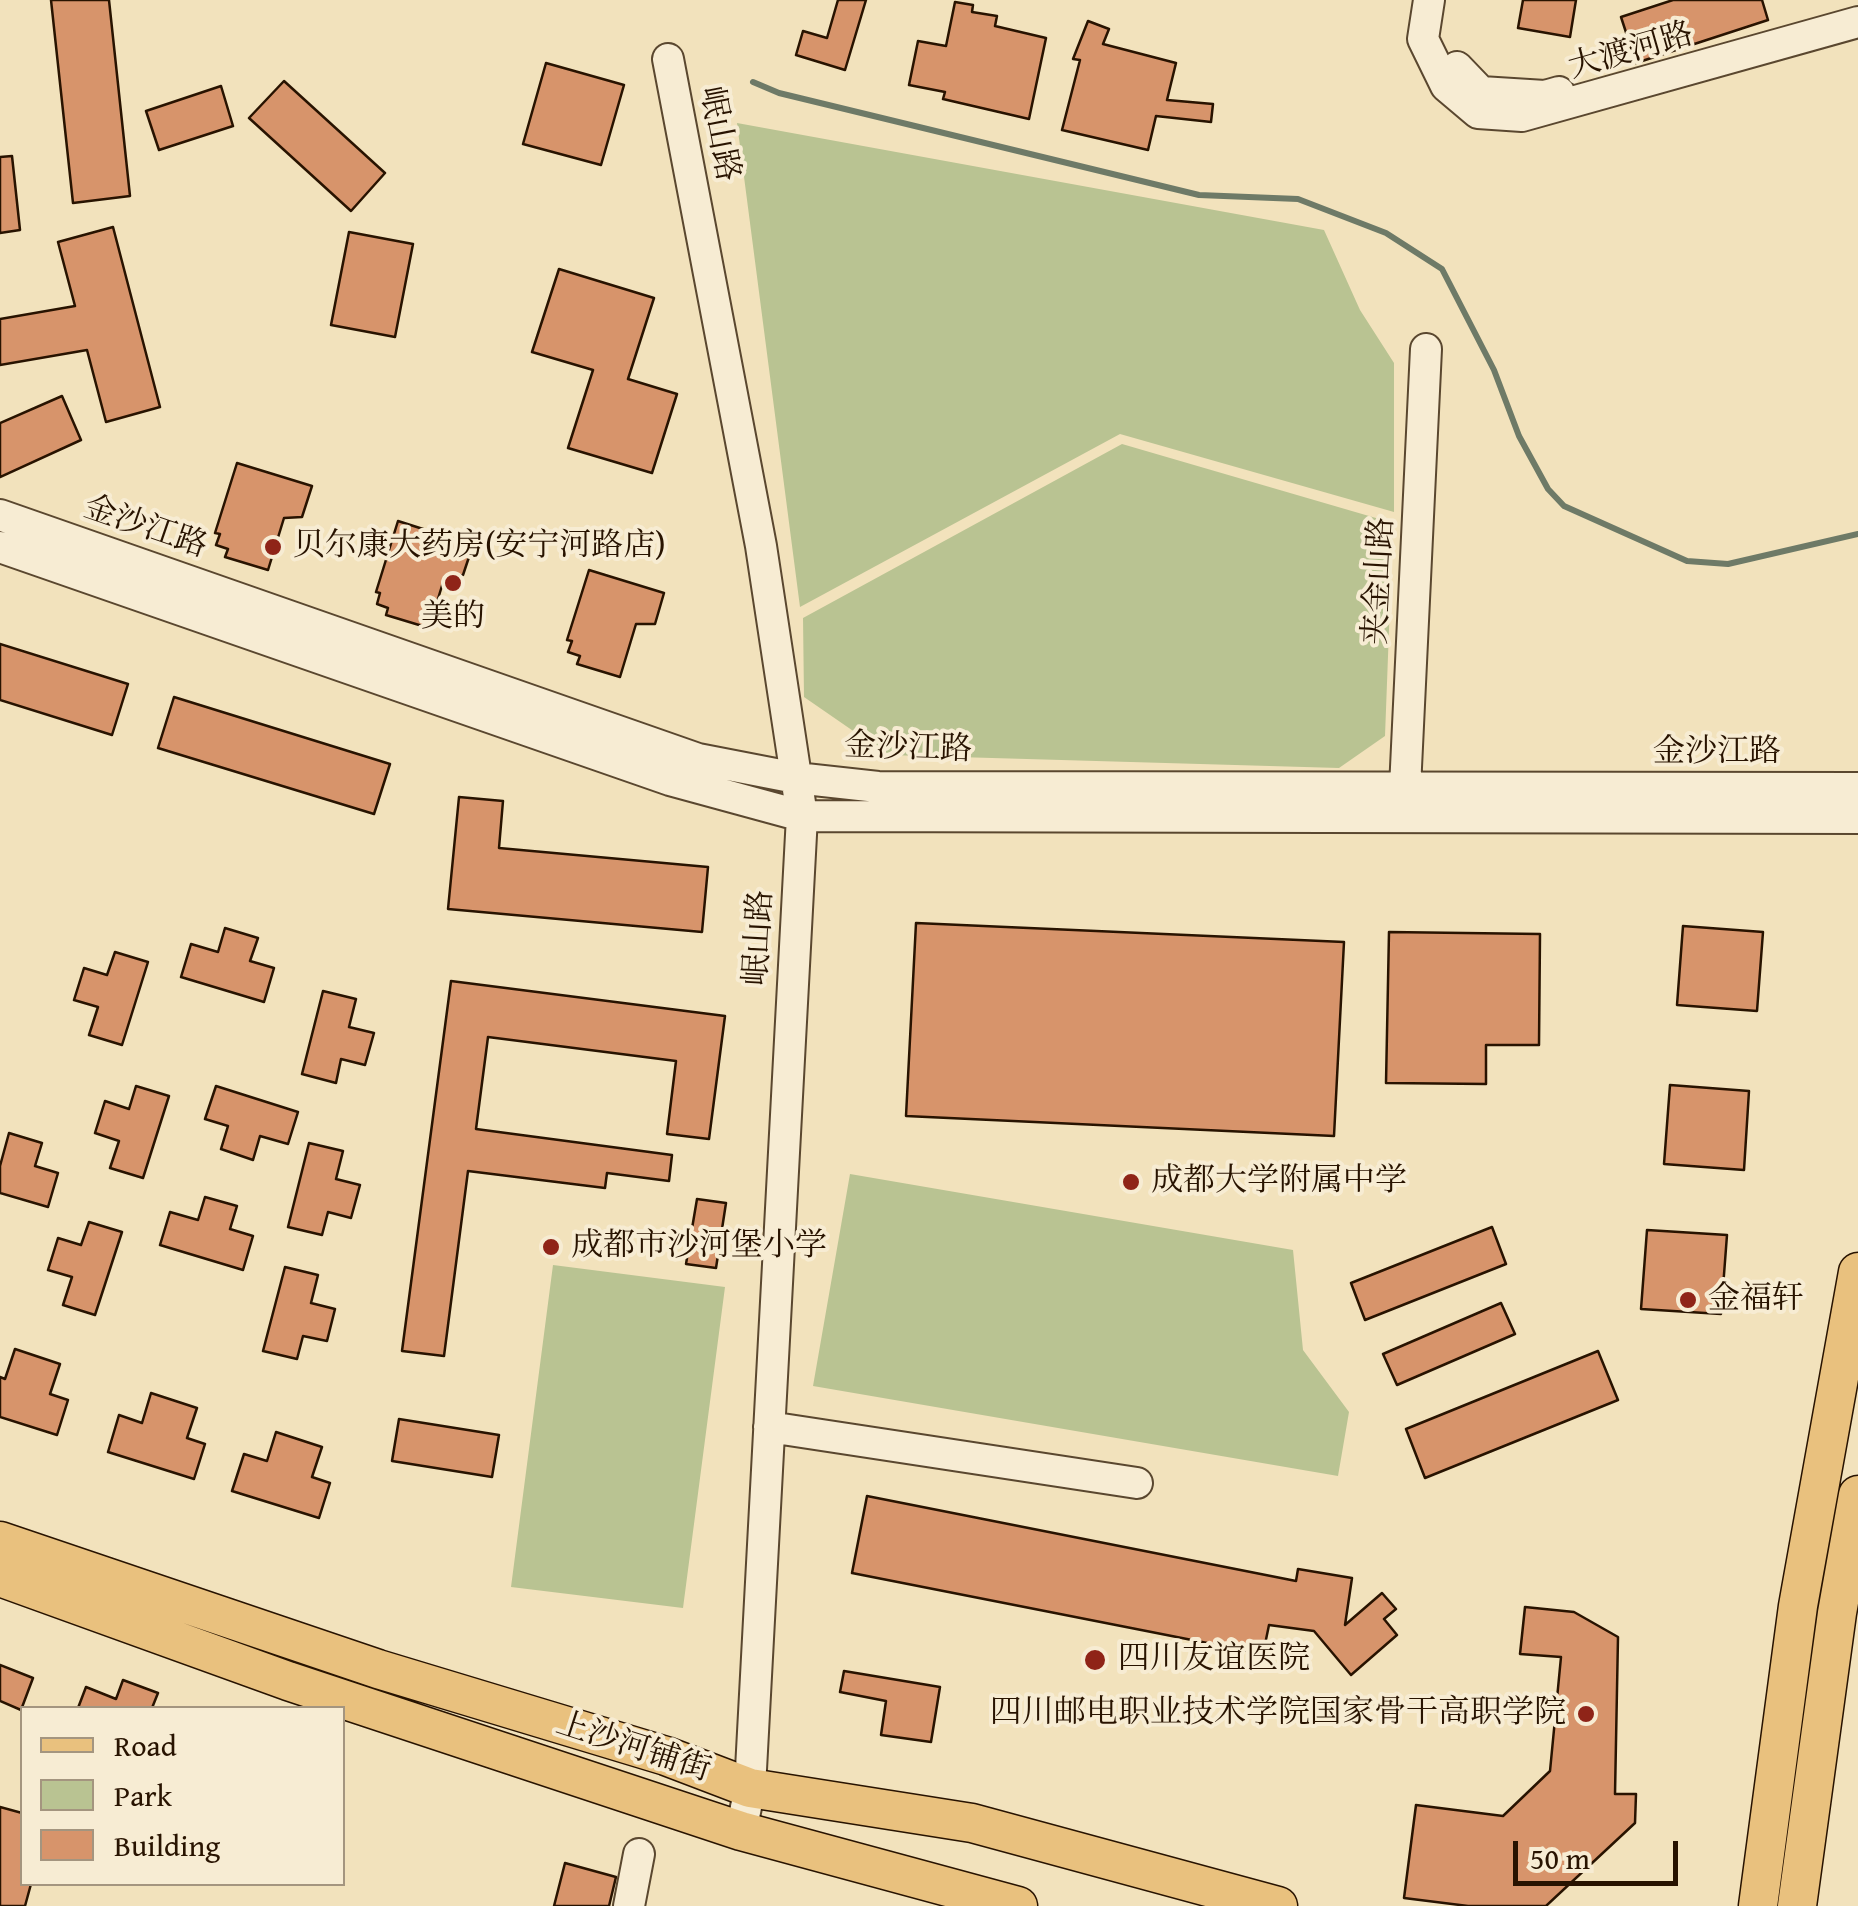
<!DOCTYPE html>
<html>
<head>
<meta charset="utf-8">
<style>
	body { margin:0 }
	#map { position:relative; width:1858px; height:1906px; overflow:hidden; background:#f2e2bc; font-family:"Gentium Book Plus",serif }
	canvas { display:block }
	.legend { position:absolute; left:20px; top:1706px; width:325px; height:180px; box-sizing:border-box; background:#f7ecd3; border:2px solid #a4957f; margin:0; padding:12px 18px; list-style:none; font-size:30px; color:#281300 }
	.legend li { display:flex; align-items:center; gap:20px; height:50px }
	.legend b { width:50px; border:2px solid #a4957f }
	.scale { position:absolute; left:1513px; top:1841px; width:165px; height:45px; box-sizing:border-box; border:5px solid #281300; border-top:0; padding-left:12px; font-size:30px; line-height:35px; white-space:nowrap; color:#281300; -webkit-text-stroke:8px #f7ecd3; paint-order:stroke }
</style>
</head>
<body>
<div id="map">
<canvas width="1858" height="1906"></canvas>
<ul class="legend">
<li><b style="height:12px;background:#e9c17e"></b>Road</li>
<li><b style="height:28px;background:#b9c392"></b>Park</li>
<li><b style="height:28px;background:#d7946b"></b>Building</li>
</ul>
<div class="scale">50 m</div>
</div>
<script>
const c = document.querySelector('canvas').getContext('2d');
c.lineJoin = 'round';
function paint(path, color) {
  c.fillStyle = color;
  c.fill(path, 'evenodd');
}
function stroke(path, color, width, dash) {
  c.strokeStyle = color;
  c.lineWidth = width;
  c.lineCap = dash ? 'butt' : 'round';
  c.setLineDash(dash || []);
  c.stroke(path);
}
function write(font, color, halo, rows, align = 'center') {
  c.font = font + ' "Gentium Book Plus","Noto Serif SC",serif';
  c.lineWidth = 8;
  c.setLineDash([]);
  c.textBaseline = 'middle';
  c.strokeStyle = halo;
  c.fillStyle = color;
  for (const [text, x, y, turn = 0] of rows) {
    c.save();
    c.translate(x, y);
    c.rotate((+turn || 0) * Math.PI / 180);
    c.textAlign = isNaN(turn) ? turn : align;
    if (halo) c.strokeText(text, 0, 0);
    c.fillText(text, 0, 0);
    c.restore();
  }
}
const green = new Path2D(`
	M737,123L1324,230L1360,310L1394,363V512L1120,434L800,607Z
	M1122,444L1393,523L1385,736L1339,768L888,755L804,697L803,618Z
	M850,1174L1293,1250L1303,1350L1349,1412L1338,1476L813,1386Z
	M553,1265L725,1287L683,1608L511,1587Z`);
const stream = new Path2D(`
	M753,82L779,93L1199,195L1298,199L1386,233L1442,269L1494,370L1519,436L1548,489L1564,506L1687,561L1728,564L1858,534`);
const building = new Path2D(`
	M51,0H109L130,196L73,203Z
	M838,0H866L845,70L796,55L803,31L827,38Z
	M1523,0H1576L1570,37L1518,28Z
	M1673,0H1762L1768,20L1636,63L1621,17Z
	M955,2L973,5L972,12L997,16L995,26L1046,38L1029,119L943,99L945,92L909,85L918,41L946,46Z
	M1088,21L1109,29L1103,44L1176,63L1167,100L1213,104L1211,122L1156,116L1148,150L1062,130L1080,60L1073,59Z
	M546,63L624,85L601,165L523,144Z
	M284,81L385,173L351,211L249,118Z
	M221,86L233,126L159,150L146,111Z
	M12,156L20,230L0,233V157Z
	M113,227L160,407L106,422L87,350L0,365V319L75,306L58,242Z
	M349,232L413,244L395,337L331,325Z
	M559,269L654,298L628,379L677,394L652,473L568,448L593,370L532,352Z
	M62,396L81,440L0,477V423Z
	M237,463L312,486L302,517L284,518L268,570L225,557L228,549L216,545L220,534L215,533Z
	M398,521L473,545L463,575L445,576L429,628L386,615L388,608L377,604L380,593L376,592Z
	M589,570L664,593L655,624H636L620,677L577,664L580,656L568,652L572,641L567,640Z
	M0,644L128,684L112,735L0,700Z
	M174,697L390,764L374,814L158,748Z
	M459,797L503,801L499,848L708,867L702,932L448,909Z
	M916,923L1344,942L1334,1136L906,1116Z
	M1683,926L1763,932L1757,1011L1677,1005Z
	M225,928L258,938L250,961L274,968L264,1002L181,977L191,944L218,952Z
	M1389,932L1540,934L1539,1045H1486V1084L1386,1083Z
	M115,952L148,962L122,1045L89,1035L98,1007L74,1000L84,968L107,975Z
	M451,981L725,1016L709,1139L667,1134L676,1061L488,1037L476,1129L672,1155L669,1181L607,1173L605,1188L468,1171L444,1356L402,1351Z
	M323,991L356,999L349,1027L374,1033L365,1065L341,1059L336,1083L302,1074Z
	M1670,1085L1749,1091L1744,1170L1664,1164Z
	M136,1086L169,1096L143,1178L110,1168L119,1141L95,1133L105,1101L129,1109Z
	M216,1086L298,1112L288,1144L260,1136L253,1160L221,1149L228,1126L205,1119Z
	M9,1133L42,1143L35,1166L58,1173L48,1207L0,1193V1166Z
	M309,1143L343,1151L336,1179L360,1185L351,1218L328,1212L322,1235L288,1227Z
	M205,1197L237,1206L230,1229L253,1236L243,1270L160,1245L170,1212L198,1220Z
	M697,1199L726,1203L716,1268L686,1264Z
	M89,1222L122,1232L95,1315L63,1305L72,1277L48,1270L58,1238L81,1245Z
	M1492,1227L1506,1264L1365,1320L1351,1283Z
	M1647,1230L1727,1235L1721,1314L1641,1309Z
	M285,1267L318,1275L311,1303L335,1309L327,1341L303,1336L297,1359L263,1351Z
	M1501,1303L1515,1334L1397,1385L1383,1354Z
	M15,1349L60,1364L50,1394L68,1400L57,1435L0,1417V1377L5,1379Z
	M1598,1351L1618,1400L1425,1478L1406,1429Z
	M151,1393L197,1408L187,1438L205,1444L194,1479L108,1452L119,1415L142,1423Z
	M399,1419L499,1435L492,1477L392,1461Z
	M276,1432L322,1447L312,1477L330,1483L319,1518L232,1491L244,1454L267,1461Z
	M867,1496L1296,1581L1298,1569L1352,1578L1345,1625L1382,1593L1396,1609L1384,1619L1397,1635L1351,1675L1314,1631L1269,1625L1263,1654L852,1573Z
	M1525,1607L1574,1612L1618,1637L1615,1794H1636L1635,1823L1546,1906H1468L1404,1898L1416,1805L1503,1816L1550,1771L1561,1657L1520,1654Z
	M0,1665L33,1678L21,1710L0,1701Z
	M844,1671L940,1687L931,1742L881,1735L886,1701L840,1692Z
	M123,1680L158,1693L152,1708H78L86,1687L116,1699Z
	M0,1807L22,1813V1884H31L25,1906H0Z
	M565,1863L616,1877L609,1906H554Z`);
const minor = new Path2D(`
	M1429,0L1423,39L1446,86L1478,113L1522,116L1858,22
	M668,59L761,546L802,816L750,1788L741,1831
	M1457,67L1481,92L1545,96L1559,92
	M0,515L698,759L796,778L878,787L1858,788
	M0,547L670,780L802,816L1858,818
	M1404,809L1426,349
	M769,1427L1137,1483
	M629,1906L639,1854`);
const major = new Path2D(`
	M0,1541L378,1669L666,1756L750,1788L972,1823L1278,1906
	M0,1577L288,1681L741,1831L1018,1906
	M1758,1906L1798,1606L1858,1272
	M1797,1906L1837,1613L1858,1495`);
const markers = [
	[273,547,10,"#8f2418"],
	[453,583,10,"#8f2418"],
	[1131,1182,10,"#8f2418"],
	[551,1247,10,"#8f2418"],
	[1688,1300,10,"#8f2418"],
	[1095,1660,12,"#8f2418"],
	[1586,1714,10,"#8f2418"]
];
const streetNames = [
	["大渡河路",1631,52,-16],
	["岷山路",718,134,79],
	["金沙江路",145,528,19],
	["夹金山路",1380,581,-87],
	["金沙江路",908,749,2],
	["金沙江路",1717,753],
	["岷山路",760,938,-87],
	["上沙河铺街",633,1748,18]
];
const poiNames = [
	["贝尔康大药房(安宁河路店)",293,547],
	["美的",453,618,"center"],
	["成都大学附属中学",1151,1182],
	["成都市沙河堡小学",571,1247],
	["金福轩",1708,1300],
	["四川友谊医院",1118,1660],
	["四川邮电职业技术学院国家骨干高职学院",1566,1714,"right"]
];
paint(green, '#b9c392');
stroke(stream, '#6e7a67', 6);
paint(building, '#d7946b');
stroke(building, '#281300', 2.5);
stroke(minor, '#5a472f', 34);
stroke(major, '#281300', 41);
stroke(minor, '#f7ecd3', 30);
stroke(major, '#e9c17e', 38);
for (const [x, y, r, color] of markers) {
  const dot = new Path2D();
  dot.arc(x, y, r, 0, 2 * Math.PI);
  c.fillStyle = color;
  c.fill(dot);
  stroke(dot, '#f7ecd3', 4);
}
write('32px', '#281300', '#f7ecd3', streetNames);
write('32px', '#281300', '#f7ecd3', poiNames, 'left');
</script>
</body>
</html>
